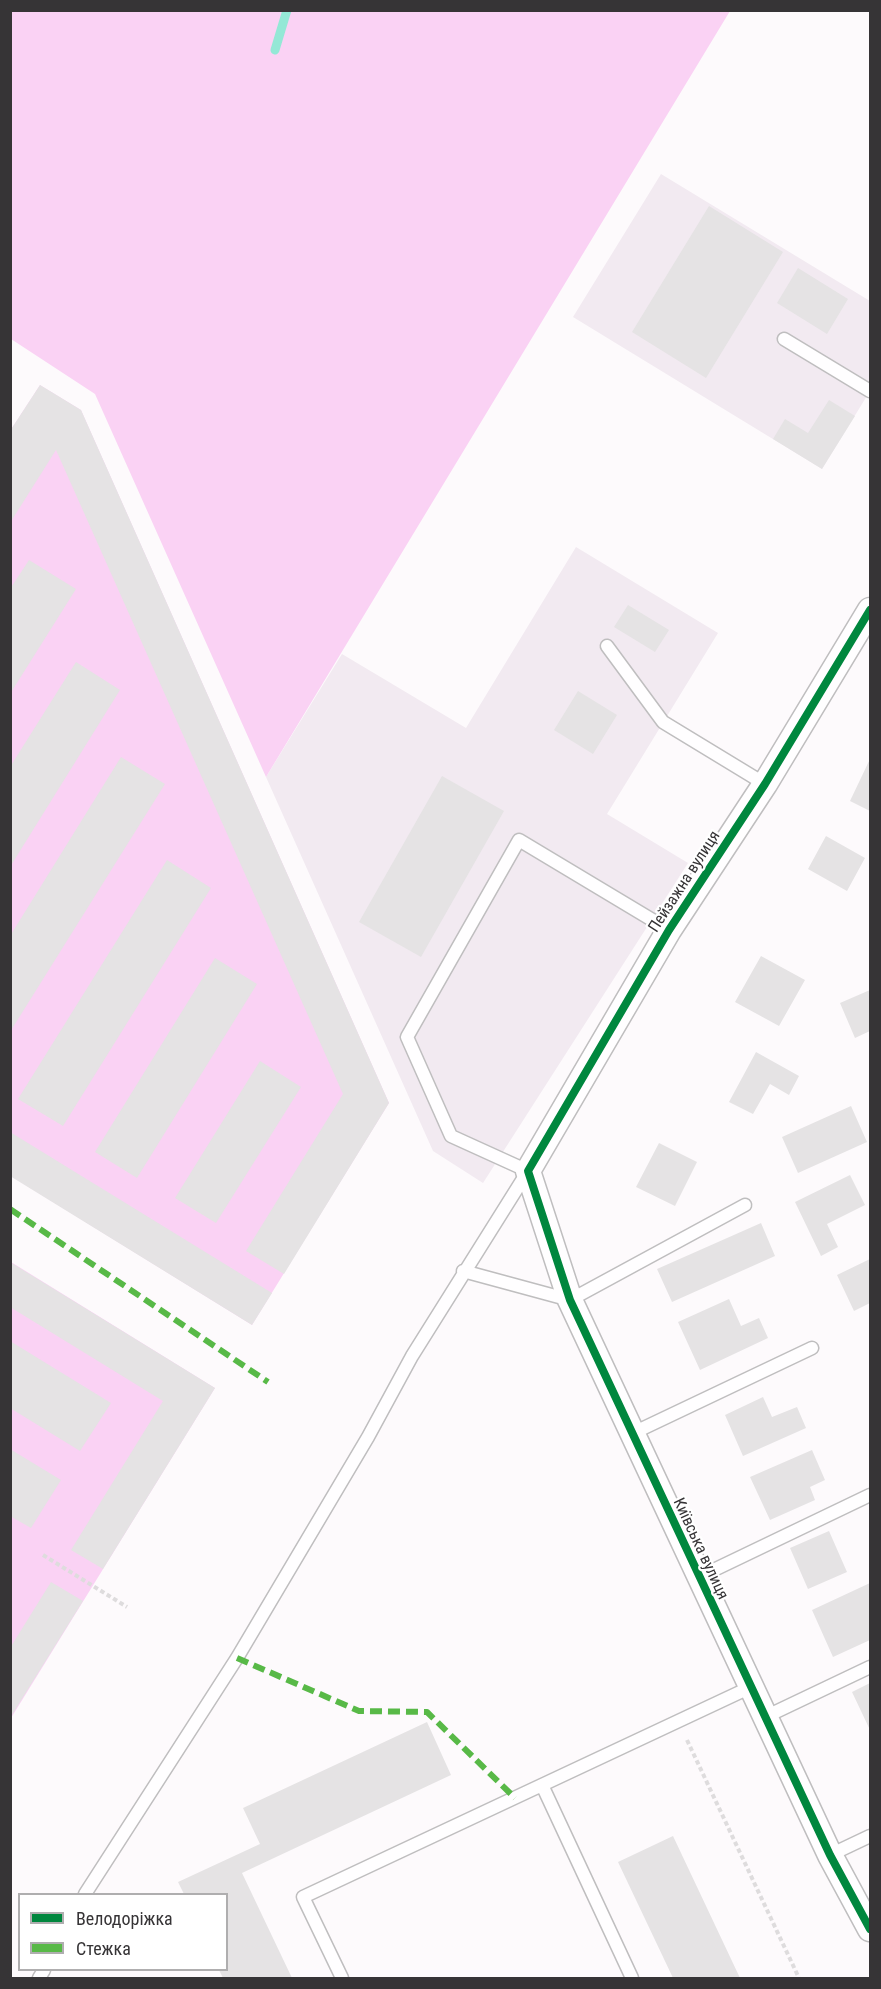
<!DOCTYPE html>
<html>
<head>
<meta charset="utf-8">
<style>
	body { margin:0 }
	#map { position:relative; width:881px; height:1989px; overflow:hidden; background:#fdfafc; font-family:"Roboto Condensed",sans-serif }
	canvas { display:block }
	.frame { position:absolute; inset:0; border:12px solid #363436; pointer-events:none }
	.legend { position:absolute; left:18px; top:1893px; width:210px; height:78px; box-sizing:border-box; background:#fff; border:2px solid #afaeaf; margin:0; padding:8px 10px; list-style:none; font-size:18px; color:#363436 }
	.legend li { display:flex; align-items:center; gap:12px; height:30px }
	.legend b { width:30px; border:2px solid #afaeaf }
</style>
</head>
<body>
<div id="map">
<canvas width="881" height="1989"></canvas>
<div class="frame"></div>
<ul class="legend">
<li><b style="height:8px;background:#00873e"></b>Велодоріжка</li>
<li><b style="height:8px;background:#58b947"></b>Стежка</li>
</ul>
</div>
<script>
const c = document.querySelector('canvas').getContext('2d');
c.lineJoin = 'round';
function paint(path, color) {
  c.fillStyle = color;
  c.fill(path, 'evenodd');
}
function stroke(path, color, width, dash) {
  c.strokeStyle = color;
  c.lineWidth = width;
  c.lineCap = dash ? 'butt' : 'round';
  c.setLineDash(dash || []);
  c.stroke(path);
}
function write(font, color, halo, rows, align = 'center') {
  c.font = font + ' "Roboto Condensed",sans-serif';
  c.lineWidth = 4.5;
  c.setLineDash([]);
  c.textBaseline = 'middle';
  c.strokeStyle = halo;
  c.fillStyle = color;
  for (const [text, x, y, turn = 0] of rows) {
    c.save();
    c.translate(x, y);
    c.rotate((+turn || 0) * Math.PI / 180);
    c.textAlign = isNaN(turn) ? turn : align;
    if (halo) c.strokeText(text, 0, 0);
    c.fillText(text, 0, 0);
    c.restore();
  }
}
const built = new Path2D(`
	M661,174L870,301V391L822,469L573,317Z
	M576,547L718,633L607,814L688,863L483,1183L433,1151L266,777L342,654L466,728Z`);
const green = new Path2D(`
	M10,11H730L266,777L95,394L11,339Z
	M40,385L81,410L389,1103L252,1325L11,1176L10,431Z
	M11,1262L215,1388L11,1718Z`);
const stream = new Path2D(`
	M275,50L287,10`);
const building = new Path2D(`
	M709,206L783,252L706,378L632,332Z
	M798,268L848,299L827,334L777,303Z
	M40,385L81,410L389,1103L284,1274L246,1251L343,1094L56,450L10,523V431Z
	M829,400L855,416L822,469L773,439L785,419L808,433Z
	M29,560L76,589L10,694V589Z
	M628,605L669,630L655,652L614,627Z
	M76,662L120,690L10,867V767Z
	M578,691L617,715L593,754L554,730Z
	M121,757L165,784L10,1032V936Z
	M870,759V811L850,801Z
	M442,776L504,811L421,957L359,922Z
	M826,836L865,858L847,891L808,869Z
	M167,860L211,888L63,1126L18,1099Z
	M761,956L805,980L779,1026L735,1002Z
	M215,958L257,984L137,1178L95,1152Z
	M870,990V1031L855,1038L840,1003Z
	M756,1052L799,1076L789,1095L770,1084L753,1114L729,1102Z
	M260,1061L301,1087L216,1223L175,1198Z
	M851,1106L867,1142L798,1173L782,1137Z
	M10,1132L272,1293L252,1325L10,1176Z
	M659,1143L697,1162L675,1206L636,1187Z
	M850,1175L865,1205L827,1224L838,1247L821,1256L795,1202Z
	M761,1223L775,1256L672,1302L657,1269Z
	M870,1259V1303L854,1311L837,1275Z
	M10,1262L215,1388L103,1569L71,1550L163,1401L10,1307Z
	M729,1299L741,1326L759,1318L768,1338L700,1370L678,1322Z
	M10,1341L111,1403L80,1451L10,1408Z
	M763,1397L772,1417L797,1407L806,1428L743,1456L725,1415Z
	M10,1449L61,1480L31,1528L10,1516Z
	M812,1450L825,1480L810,1487L815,1500L770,1520L750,1477Z
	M829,1531L847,1572L808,1589L790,1548Z
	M51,1582L83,1601L10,1718V1648Z
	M870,1583V1640L833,1657L812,1610Z
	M870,1683V1730L852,1692Z
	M427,1722L451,1775L242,1873L292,1978H223L219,1970H226V1894H184L178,1882L260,1844L243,1808Z
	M673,1836L740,1978H673L618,1862Z`);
const path = new Path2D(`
	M43,1555L127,1607
	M687,1740L799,1978`);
const service = new Path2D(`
	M784,339L870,391
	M607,646L663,722L765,784
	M463,1271L570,1300L745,1205
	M631,1434L812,1348
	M697,1578L870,1495
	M765,1717L870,1667
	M542,1785L632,1978
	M830,1855L870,1836
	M85,1894L237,1658L368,1437L412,1356L528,1171L451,1136L407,1037L519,840L669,930
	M39,1978L44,1970
	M342,1978L303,1897L751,1687`);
const minor = new Path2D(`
	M870,610L765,784L669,930L528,1171L570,1300L830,1855L870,1929`);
const quiet = new Path2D(`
	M10,1209L268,1382
	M237,1658L359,1711L427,1712L515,1798`);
const cycleway = new Path2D(`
	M870,610L765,784L669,930L528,1171L570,1300L830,1855L870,1929`);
const streetNames = [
	["Пейзажна вулиця",685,882,-57],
	["Київська вулиця",700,1549,65]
];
paint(built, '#f2eaf1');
paint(green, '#fad2f4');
stroke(stream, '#94e8d6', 9);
paint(building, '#e5e3e4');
stroke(service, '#bfbebf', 15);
stroke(minor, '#bfbebf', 27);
stroke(path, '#dedcdd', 4, [4.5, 3]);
stroke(service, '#fffeff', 12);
stroke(minor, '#fffeff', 24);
stroke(quiet, '#58b947', 6, [12, 6]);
stroke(cycleway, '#00873e', 8);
write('16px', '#363436', '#fff', streetNames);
</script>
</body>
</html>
